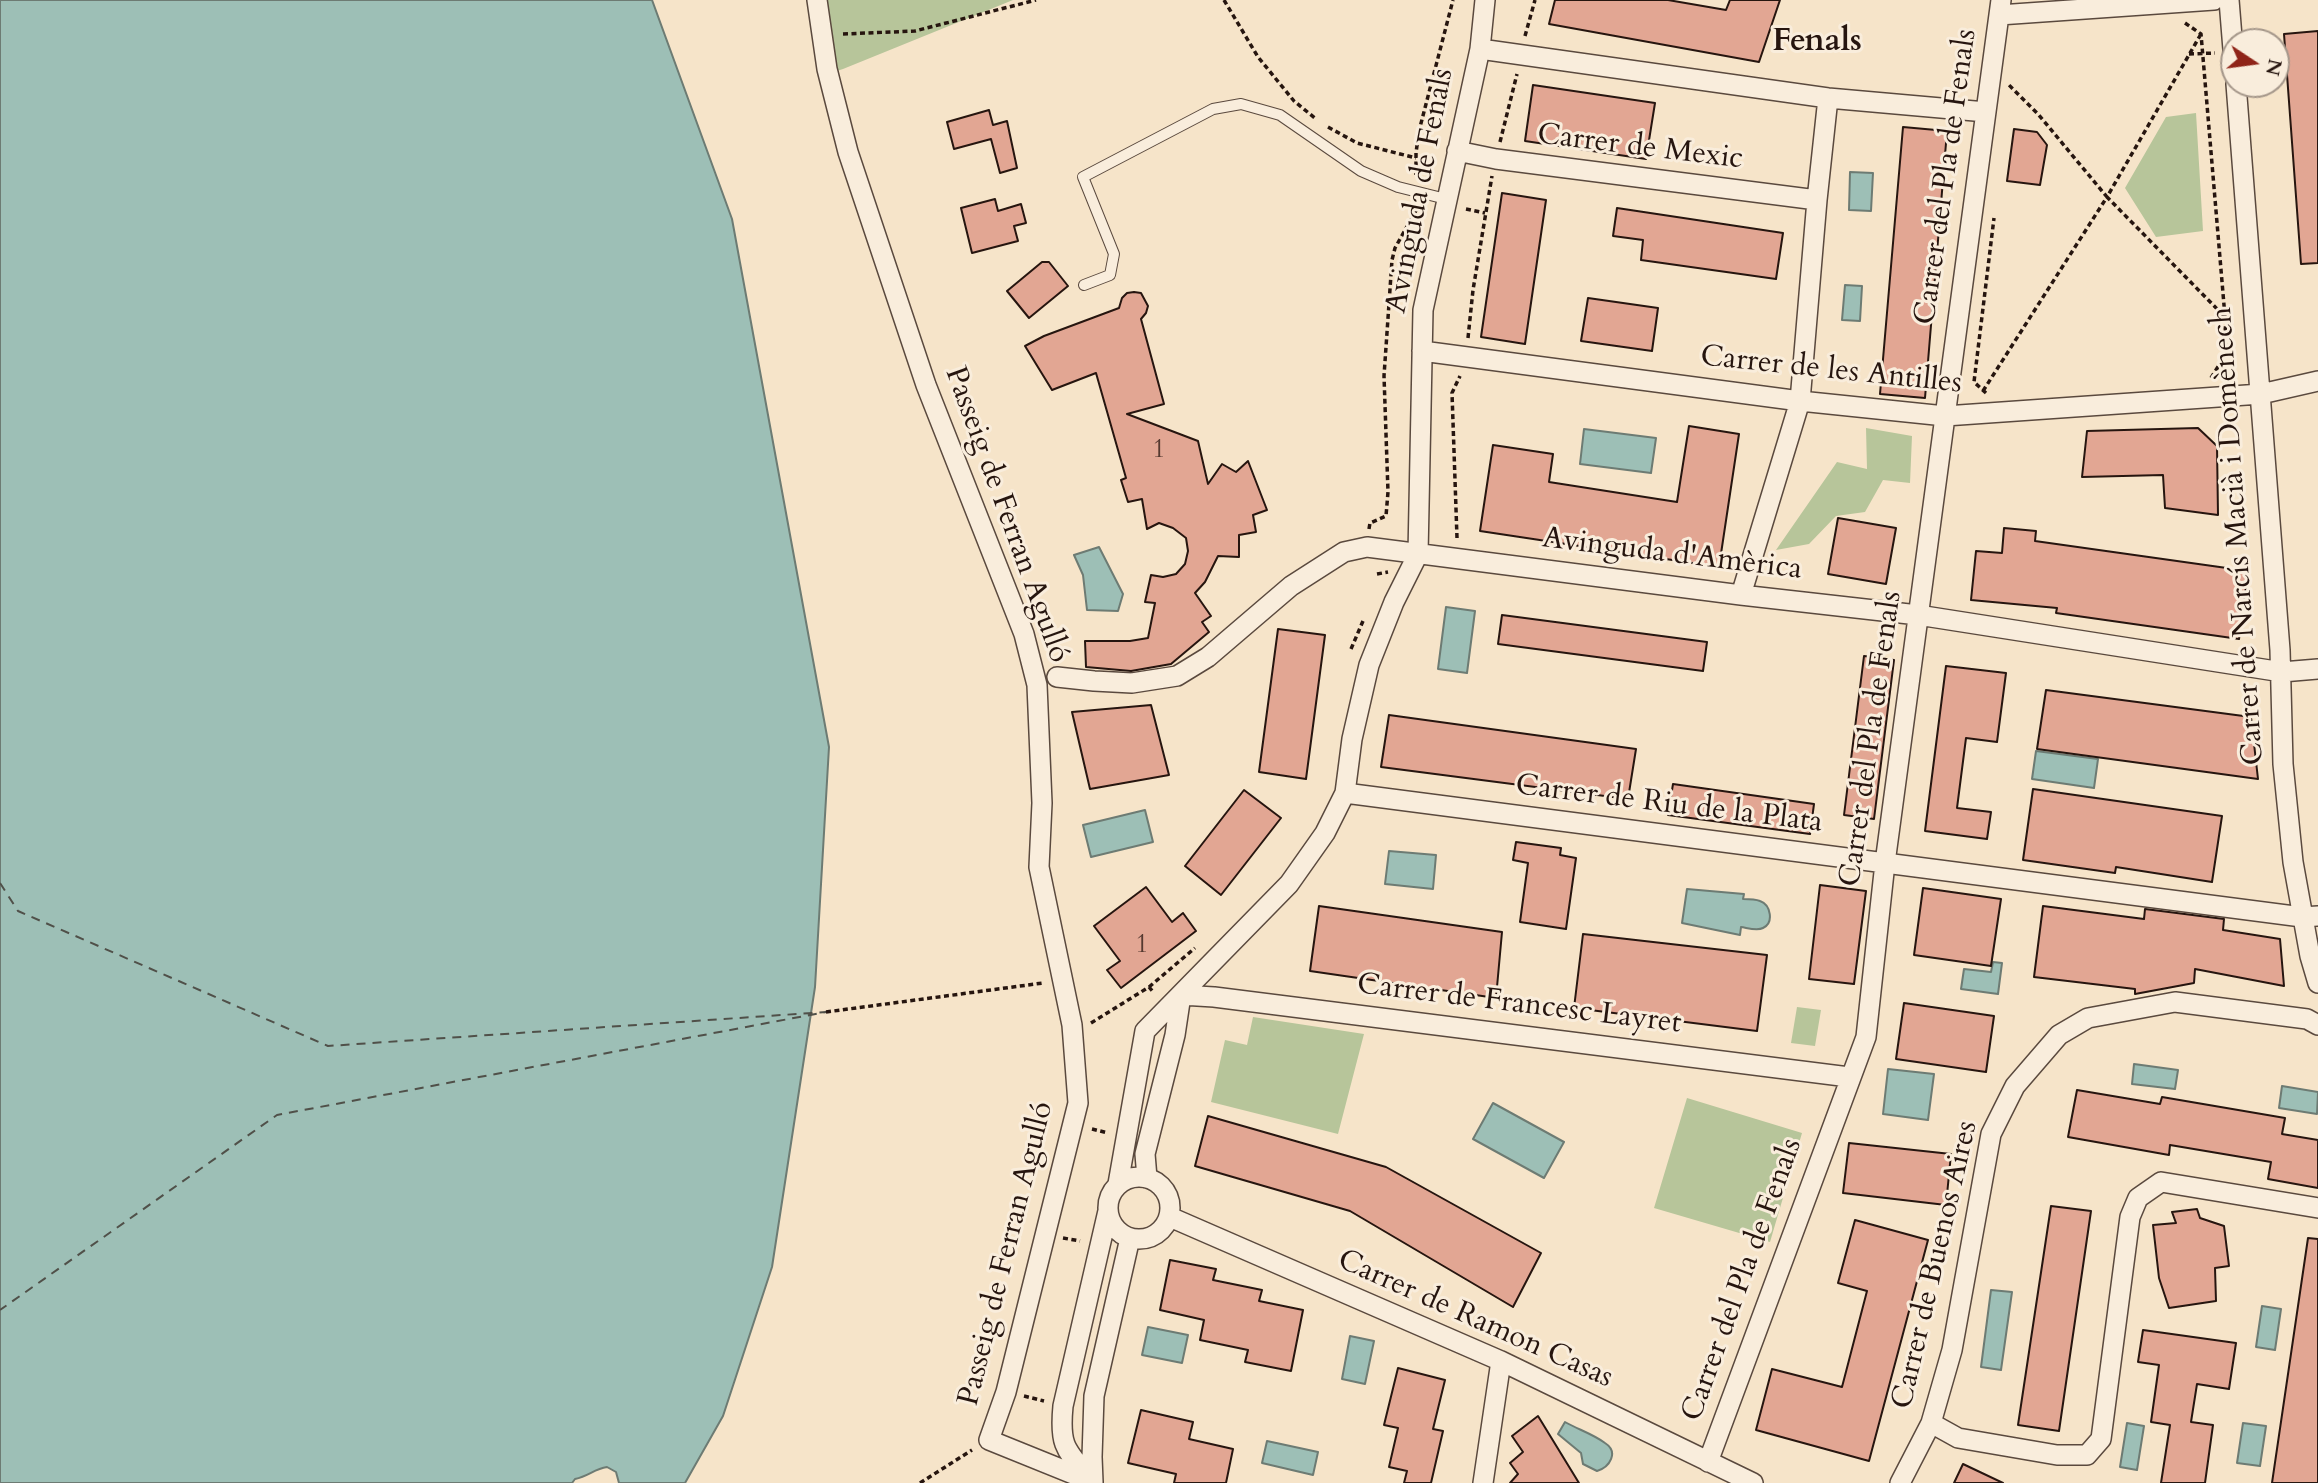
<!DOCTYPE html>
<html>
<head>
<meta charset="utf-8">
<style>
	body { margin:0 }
	#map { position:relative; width:2318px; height:1483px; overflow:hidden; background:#f6e4c9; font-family:Cardo,serif }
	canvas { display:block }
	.north { position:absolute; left:2220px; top:28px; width:70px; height:70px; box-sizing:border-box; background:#f9eddc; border:2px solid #a5978a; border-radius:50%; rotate:103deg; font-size:19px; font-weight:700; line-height:28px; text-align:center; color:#26150f }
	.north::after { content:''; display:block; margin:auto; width:24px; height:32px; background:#8f2418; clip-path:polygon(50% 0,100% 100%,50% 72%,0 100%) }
</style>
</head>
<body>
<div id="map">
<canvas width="2318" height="1483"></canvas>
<div class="north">N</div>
</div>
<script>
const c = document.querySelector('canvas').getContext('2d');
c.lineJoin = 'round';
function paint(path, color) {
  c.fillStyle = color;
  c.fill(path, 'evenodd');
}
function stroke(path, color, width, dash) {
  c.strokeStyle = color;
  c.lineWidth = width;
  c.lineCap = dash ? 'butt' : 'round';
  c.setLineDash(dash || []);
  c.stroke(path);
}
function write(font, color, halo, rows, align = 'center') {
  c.font = font + ' Cardo,serif';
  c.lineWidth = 6;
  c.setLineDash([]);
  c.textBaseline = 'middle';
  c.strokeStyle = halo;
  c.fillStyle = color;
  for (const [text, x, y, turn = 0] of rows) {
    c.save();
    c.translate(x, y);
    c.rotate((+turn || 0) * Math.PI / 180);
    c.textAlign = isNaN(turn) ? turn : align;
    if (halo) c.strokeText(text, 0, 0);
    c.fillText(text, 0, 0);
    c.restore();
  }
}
const green = new Path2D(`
	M807,0H1013L843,69L818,77Z
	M2196,113L2203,231L2156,237L2125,188L2166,117Z
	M1866,428L1912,436L1910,483L1883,480L1865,512L1836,516L1809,544L1776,550L1837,462L1867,469Z
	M1797,1007L1821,1010L1815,1046L1791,1043Z
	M1253,1017L1364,1034L1338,1134L1211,1102L1225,1040L1247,1045Z
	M1687,1098L1802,1133L1770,1242L1654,1208Z`);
const water = new Path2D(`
	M0,0H652L732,219L829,747L815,987L772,1267L723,1416L685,1483H619L616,1472L607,1467C594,1469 589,1476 575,1479L572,1483H0Z
	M1850,172L1873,173L1871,211L1849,210Z
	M1845,285L1862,286L1860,321L1842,320Z
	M1584,429L1656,438L1651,473L1580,464Z
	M1099,547L1123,594L1118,611L1087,610L1083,575L1074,555Z
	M1446,607L1475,611L1467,673L1438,669Z
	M2036,751L2098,759L2094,788L2032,779Z
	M1145,810L1153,842L1091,857L1083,825Z
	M1389,851L1436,855L1433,889L1385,884Z
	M1687,889L1744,894L1743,899C1748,899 1755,899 1760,901C1771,905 1774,923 1763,928C1757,931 1748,928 1741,927L1740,935L1682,923Z
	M1993,962L2002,963L1998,994L1961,989L1964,969L1991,972Z
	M2134,1064L2178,1070L2175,1089L2132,1084Z
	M1888,1069L1934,1074L1928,1120L1883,1114Z
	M2282,1086L2318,1092L2317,1114L2279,1108Z
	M1493,1103L1564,1142L1544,1178L1473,1139Z
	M1991,1290L2012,1292L2001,1370L1981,1367Z
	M2262,1306L2281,1309L2275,1350L2256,1347Z
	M1148,1327L1188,1335L1182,1363L1142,1355Z
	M1350,1336L1374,1341L1365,1384L1342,1379Z
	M1565,1422C1577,1429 1593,1434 1605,1443C1619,1452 1610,1467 1597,1471L1583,1464L1581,1453L1558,1434Z
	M2127,1423L2144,1426L2137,1470L2120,1467Z
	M2243,1423L2266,1426L2260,1466L2237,1463Z
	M1267,1441L1318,1452L1313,1475L1262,1463Z`);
const ferry = new Path2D(`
	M0,883L18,911L328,1046L826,1012L277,1115L0,1310`);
const building = new Path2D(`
	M1555,0H1668L1726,10L1730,0H1780L1759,62L1549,24Z
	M2318,31V263L2301,264L2284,34Z
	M1533,85L1655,103L1646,159L1525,141Z
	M989,110L993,125L1007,121L1017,168L1000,173L991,139L954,149L947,122Z
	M1903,127L1947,131L1925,398L1880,394Z
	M2014,129L2037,132L2047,145L2040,185L2007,181Z
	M1502,193L1546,200L1525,344L1481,337Z
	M995,199L998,211L1021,204L1026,223L1014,226L1018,241L972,253L961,208Z
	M1617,208L1783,233L1776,279L1641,260L1643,240L1613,236Z
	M1042,262H1049L1068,286L1029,318L1007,291Z
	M1134,292L1141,293L1148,306L1146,313L1141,319L1164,404L1127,414L1198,441L1208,484L1222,464L1236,472L1248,461L1267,510L1253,515L1256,532L1239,535V557L1218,556L1205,582L1195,593L1211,616L1202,622L1209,632L1171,664L1131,671L1086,667L1085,641H1130L1148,638L1155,603L1145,602L1151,575L1163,577L1176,574L1185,564L1188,551L1186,538L1173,528L1159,523L1147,529L1142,499L1128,502L1121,480L1126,478L1096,373L1052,390L1025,346L1044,336L1119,308L1122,298L1127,293Z
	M1588,298L1658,308L1652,351L1581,341Z
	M1689,426L1739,434L1719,567L1480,531L1493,445L1553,454L1549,482L1677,502Z
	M2198,428L2217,446L2218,515L2165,508L2163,475L2082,477L2087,431Z
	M1838,518L1896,528L1886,584L1828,574Z
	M2004,528L2036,531L2035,541L2248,571L2239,639L2056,613L2057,608L1971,600L1976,551L2002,553Z
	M1502,615L1707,642L1703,671L1498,644Z
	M1278,629L1325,635L1306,779L1259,772Z
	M1864,656L1894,660L1874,819L1844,815Z
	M1946,666L2006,673L1997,742L1966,738L1957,808L1991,812L1987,839L1925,831Z
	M2046,690L2251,717L2258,779L2037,749Z
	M1151,705L1169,775L1090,789L1072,712Z
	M1389,715L1636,749L1628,799L1381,767Z
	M1673,784L1814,804L1810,834L1668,815Z
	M2033,789L2222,816L2212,882L2116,867L2115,873L2023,860Z
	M1244,790L1281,818L1221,895L1185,866Z
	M1516,842L1561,848L1560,855L1576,858L1566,929L1520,922L1528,863L1513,860Z
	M1820,885L1866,891L1854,984L1809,979Z
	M1146,887L1172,922L1183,913L1196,931L1121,988L1107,970L1120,961L1094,926Z
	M1923,888L2001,899L1991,966L1914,955Z
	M1319,906L1502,932L1496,998L1310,971Z
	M2043,906L2144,919L2145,909L2224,919L2223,930L2280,939L2284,986L2195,969L2194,983L2135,994V989L2034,977Z
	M1583,934L1767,955L1757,1031L1574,1008Z
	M1904,1003L1994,1016L1986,1072L1896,1059Z
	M2077,1090L2160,1104L2162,1097L2285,1118L2282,1134L2318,1140V1188L2268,1179L2271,1162L2170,1145L2169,1155L2068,1137Z
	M1208,1116L1386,1167L1541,1253L1513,1307L1350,1211L1195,1166Z
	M1849,1143L1951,1154L1946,1205L1843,1193Z
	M2051,1206L2091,1211L2059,1431L2018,1425Z
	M2197,1209L2200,1218L2224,1226L2229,1266L2215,1268L2216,1301L2169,1308L2159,1278L2153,1225L2176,1223L2172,1212Z
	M1855,1220L1928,1240L1869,1461L1756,1430L1772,1369L1842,1387L1867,1291L1838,1283Z
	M2308,1238L2318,1239V1483H2272Z
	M1170,1260L1216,1269L1213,1280L1262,1290L1259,1301L1303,1310L1291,1371L1245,1362L1248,1350L1200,1340L1204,1320L1160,1310Z
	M2143,1330L2236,1343L2229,1389L2197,1384L2191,1422L2213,1425L2205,1483H2161L2170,1425L2151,1422L2159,1365L2138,1362Z
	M1398,1368L1445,1380L1433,1429L1443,1431L1431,1483H1404L1407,1471L1389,1467L1398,1428L1384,1425Z
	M1141,1410L1193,1422L1189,1439L1233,1449L1226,1483H1174L1176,1474L1128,1463Z
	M1538,1416L1579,1483H1510L1518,1474L1510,1463L1523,1452L1512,1436Z
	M1963,1464L2003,1483H1954Z`);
const path = new Path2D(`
	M1224,0L1258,57L1294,101L1316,119
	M2185,23L2201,34L2225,317L2107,197L2201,34
	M843,34L915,31L1036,0
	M1525,36L1535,0
	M2189,54L2215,53
	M1328,127L1357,143L1416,158
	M1500,142L1517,74
	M1416,175V153L1419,131L1453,0
	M1466,209L1485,213
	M1468,338L1473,290L1492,176
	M2211,378L2226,354L2225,317
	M1983,391L2107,197L2038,114L2009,85
	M1986,393L1974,382L1994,218
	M1369,529L1370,523L1386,516L1388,492L1384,376L1392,260L1395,248L1418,207
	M1457,538L1452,393L1460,376
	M1377,574L1388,572
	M1351,649L1363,621
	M1149,987L1195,948
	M826,1012L1043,983
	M1091,1023L1149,987L1154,993
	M1092,1129L1108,1133
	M1063,1238L1080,1241
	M1024,1396L1044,1401
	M920,1483L972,1450`);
const lane = new Path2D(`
	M1084,285L1110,275L1114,254L1083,177L1213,109L1241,104L1280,115L1361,171L1398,187L1446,199`);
const street = new Path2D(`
	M817,0L827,69L848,152L926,385L1024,634L1037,685L1042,803L1039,867L1072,1025L1078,1103L1006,1392L989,1440L1093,1482
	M2229,0L2234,62
	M1999,15L2214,0
	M1480,49L1828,98L1986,112
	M2236,84L2280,650L2283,764L2293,862L2310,956L2318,983
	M1457,151L1496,159L1817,200
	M1422,351L1800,401L1945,416L2261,394L2318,381
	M1741,595L1800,401L1817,200L1828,98
	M1057,677L1094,681L1132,683L1177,676L1208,657L1291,586L1344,552L1367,547L1741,595L1918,615L2282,672L2318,669
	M1345,793L2302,917L2318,916
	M1181,995L1214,997L1849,1077
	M1108 1208a31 31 0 1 1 62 0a31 31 0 1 1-62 0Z
	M1147,1178L1145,1154L1175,1035L1181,995
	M1118,1184L1145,1031L1289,884L1325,833L1345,793L1352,739L1369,665L1394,602L1418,554L1423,310L1480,49L1485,0
	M1170,1217L1501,1361L1753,1483
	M1931,1423L1958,1438L2057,1455H2087L2101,1439L2130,1217L2138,1198L2161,1182L2318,1208
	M1708,1462L1866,1037L1885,863L2001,0
	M1091,1480C1066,1450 1059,1447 1063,1406L1108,1211
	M1093,1482L1092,1457L1094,1396L1130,1238
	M1483,1483L1501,1361
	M1900,1483L1931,1423L1952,1350L1991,1134L2015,1086L2059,1035L2088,1018L2175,1002L2307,1019L2318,1025`);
const numberNames = [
	["1",1159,451],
	["1",1142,946]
];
const streetNames = [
	["Carrer de Mexic",1640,148,7],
	["Carrer del Pla de Fenals",1947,177,-82],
	["Avinguda de Fenals",1421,191,-79],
	["Carrer de les Antilles",1831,371,6],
	["Passeig de Ferran Agulló",1006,515,70],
	["Carrer de Narcís Macià i Domènech",2239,536,-94],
	["Avinguda d'Amèrica",1672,555,7],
	["Carrer del Pla de Fenals",1872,739,-82],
	["Carrer de Riu de la Plata",1669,805,7],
	["Carrer de Francesc Layret",1519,1005,7],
	["Passeig de Ferran Agulló",1007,1254,-76],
	["Carrer de Buenos Aires",1936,1265,-77],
	["Carrer del Pla de Fenals",1743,1280,-70],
	["Carrer de Ramon Casas",1475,1320,24]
];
const neighbourhoodNames = [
	["Fenals",1817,43]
];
paint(green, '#b7c59a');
paint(water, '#9dbfb6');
stroke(water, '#6d7b73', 2);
stroke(ferry, '#505049', 2, [9, 7]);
paint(building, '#e2a693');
stroke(building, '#26150f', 2);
stroke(lane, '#5a493e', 12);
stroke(street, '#5a493e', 22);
stroke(path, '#26150f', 3.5, [5, 3.5]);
stroke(lane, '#f9eddc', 10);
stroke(street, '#f9eddc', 19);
write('26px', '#553930', null, numberNames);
write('30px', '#26150f', '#f9eddc', streetNames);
write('bold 32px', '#26150f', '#f9eddc', neighbourhoodNames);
</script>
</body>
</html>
